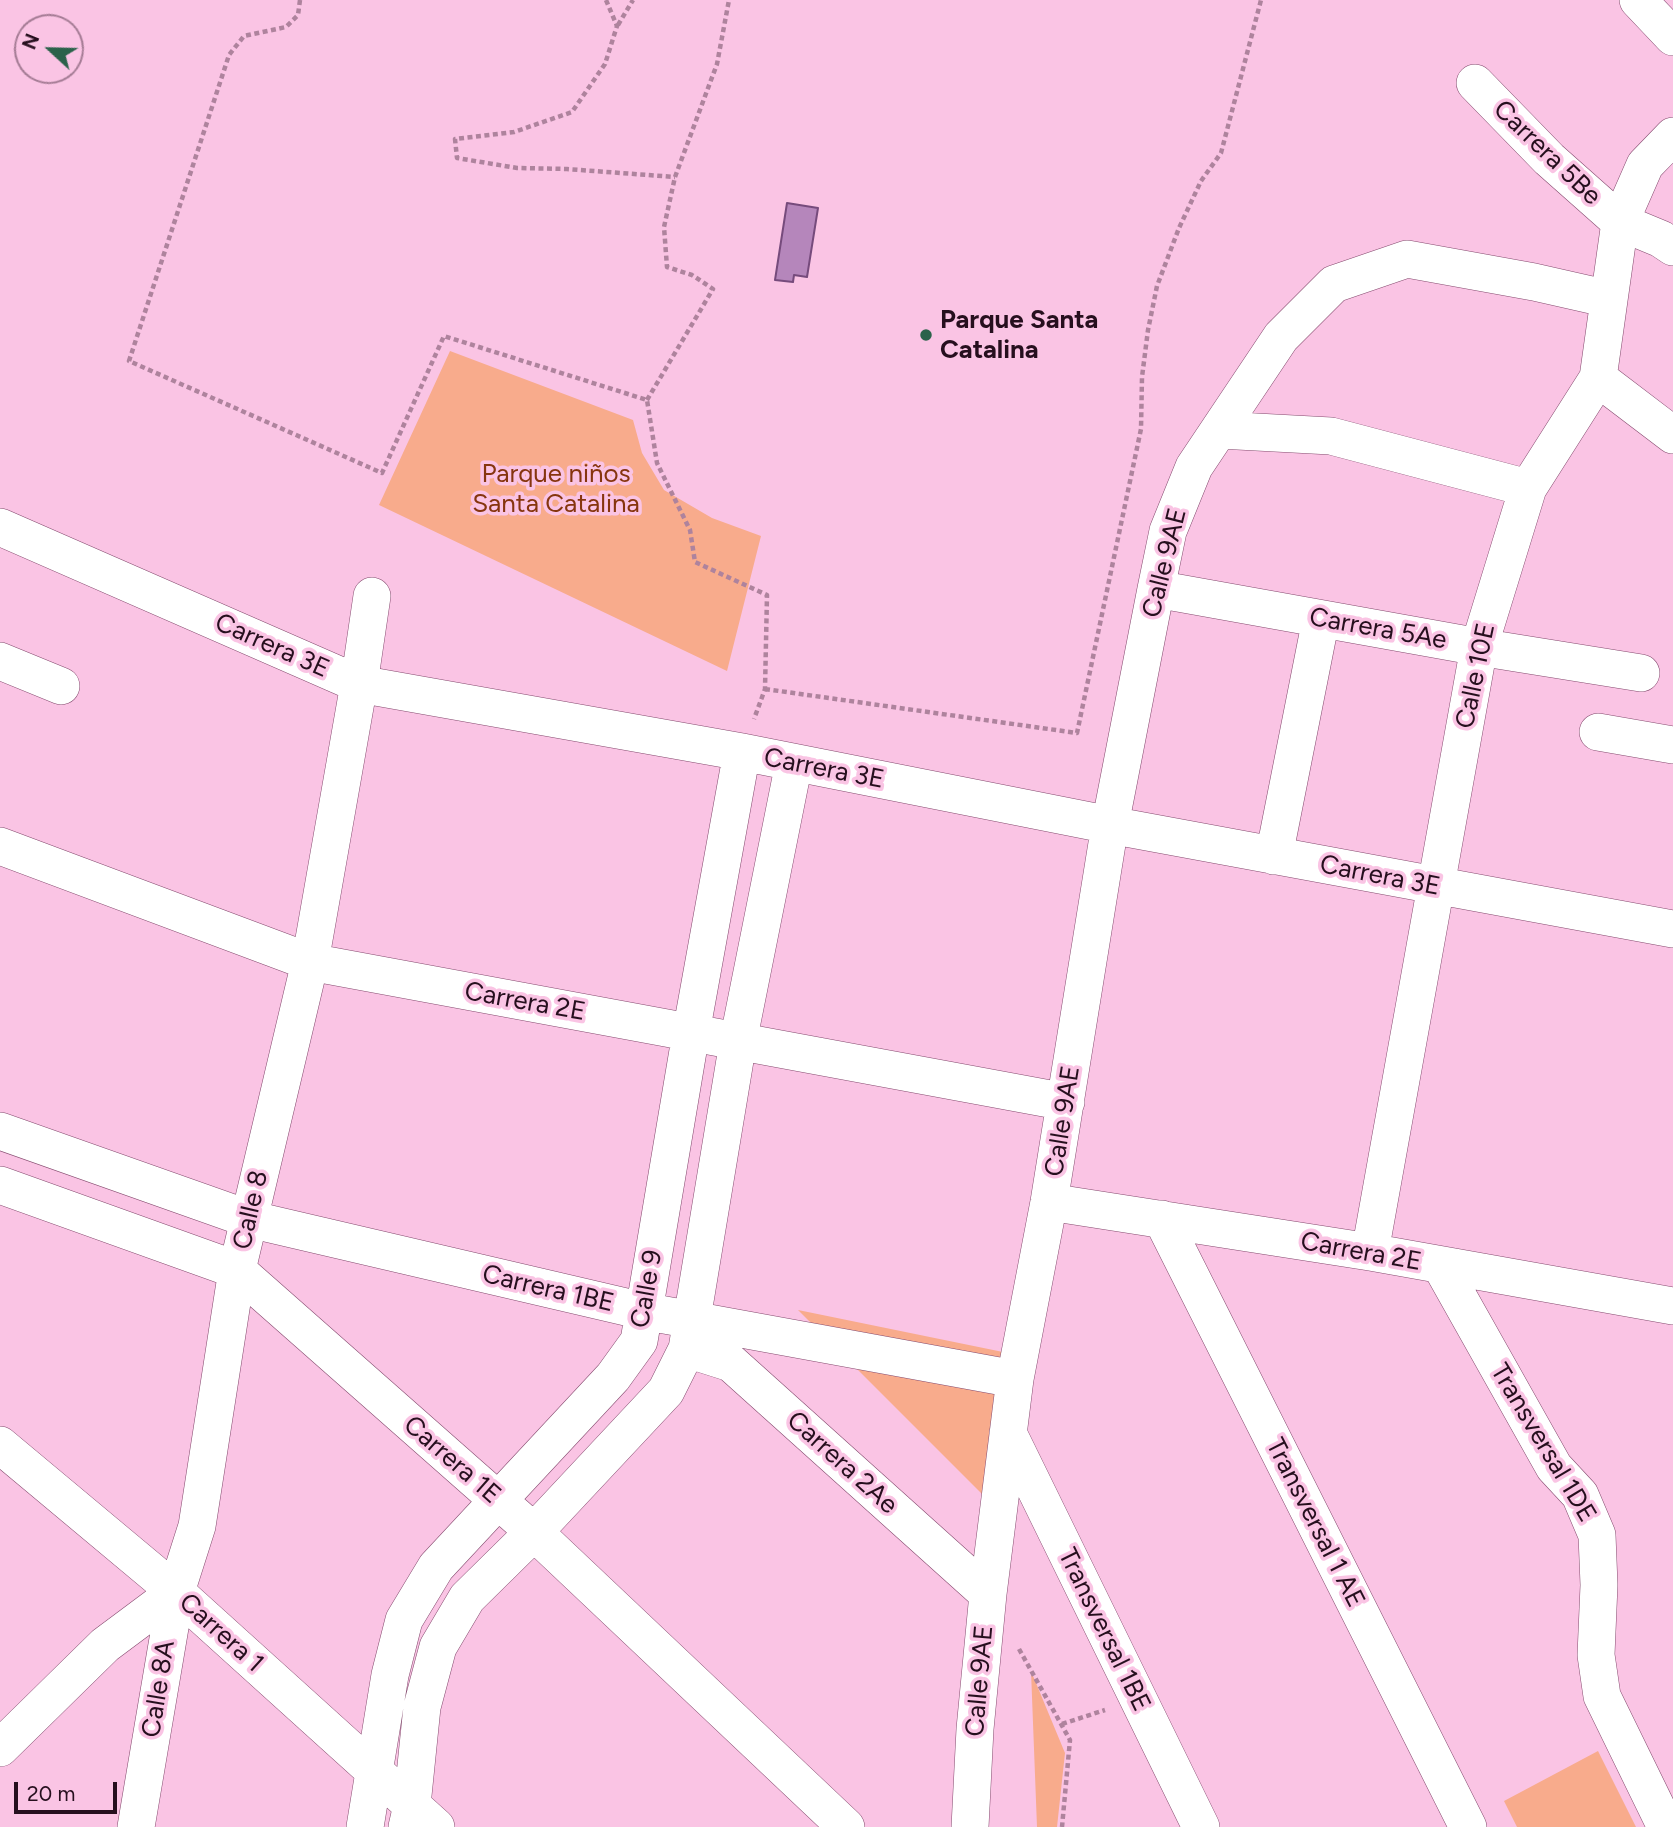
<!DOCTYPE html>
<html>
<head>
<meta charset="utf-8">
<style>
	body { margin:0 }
	#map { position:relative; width:1673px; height:1827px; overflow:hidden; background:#fac4e4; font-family:Figtree,sans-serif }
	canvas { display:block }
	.north { position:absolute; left:14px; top:14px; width:70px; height:70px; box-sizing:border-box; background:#fac4e4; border:2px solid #a57c95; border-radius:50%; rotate:292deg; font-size:19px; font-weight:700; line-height:28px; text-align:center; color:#260f1e }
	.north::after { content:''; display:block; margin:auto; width:24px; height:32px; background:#2b624a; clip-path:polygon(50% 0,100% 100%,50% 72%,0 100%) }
	.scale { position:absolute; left:14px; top:1782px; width:103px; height:32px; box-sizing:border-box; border:4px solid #260f1e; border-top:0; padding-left:9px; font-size:21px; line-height:24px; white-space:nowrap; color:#260f1e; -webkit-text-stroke:5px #fac4e4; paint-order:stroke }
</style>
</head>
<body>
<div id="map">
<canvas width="1673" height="1827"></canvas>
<div class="north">N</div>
<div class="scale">20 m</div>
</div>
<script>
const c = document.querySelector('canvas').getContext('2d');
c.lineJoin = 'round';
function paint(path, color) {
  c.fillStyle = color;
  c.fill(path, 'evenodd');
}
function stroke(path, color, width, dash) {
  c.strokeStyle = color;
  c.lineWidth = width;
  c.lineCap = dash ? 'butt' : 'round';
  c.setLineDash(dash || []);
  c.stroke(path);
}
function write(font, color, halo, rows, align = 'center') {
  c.font = font + ' Figtree,sans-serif';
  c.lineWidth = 7;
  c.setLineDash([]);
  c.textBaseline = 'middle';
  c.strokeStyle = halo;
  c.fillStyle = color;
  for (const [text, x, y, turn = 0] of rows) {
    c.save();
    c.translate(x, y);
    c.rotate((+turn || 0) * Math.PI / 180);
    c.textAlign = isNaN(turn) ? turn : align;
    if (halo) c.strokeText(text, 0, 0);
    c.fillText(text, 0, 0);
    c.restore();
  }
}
const green = new Path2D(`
	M450,351L633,420L642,453L664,490L712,518L761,536L727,671L379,505Z
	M798,1310L1003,1352L992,1504Z
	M1031,1671L1065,1753L1057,1827H1037Z
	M1598,1751L1636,1827H1517L1504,1801Z`);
const building = new Path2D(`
	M787,203L818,208L807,277L794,275L793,282L775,280Z`);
const path = new Path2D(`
	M300,0L298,15L286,27L244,36L229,55L129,361L382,473L444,336L647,400L657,463L690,530L695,562L767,595L765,689L754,719
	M606,0L617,26L605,64L572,112L514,132L455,139L457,158L517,168L567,169L675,177
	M618,25L633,0
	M647,400L713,289L692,275L667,267L664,227L675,177L717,64L729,0
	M765,689L1077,733L1141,429L1142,377L1148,330L1157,286L1179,228L1201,181L1221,153L1261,0
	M1019,1649L1070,1740L1062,1827
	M1062,1724L1105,1710`);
const street = new Path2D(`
	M1638,0L1673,37
	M1475,83L1549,159L1620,222L1661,239L1673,247
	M1598,378L1673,435
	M1219,430L1331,436L1528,488
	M0,527L359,684L742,752L1110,825L1673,929
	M1156,589L1479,647L1641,673
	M0,661L61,686
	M1598,732L1673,745
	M0,846L310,962L1066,1102
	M1274,856L1321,619
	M0,1131L249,1219L643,1311L1015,1379
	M0,1185L237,1270L534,1532L846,1827
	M1049,1202L1370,1252L1673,1306
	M1162,1219L1468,1827
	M1370,1252L1479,647L1528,488L1598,378L1620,222L1645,165L1673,136
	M1441,1266L1554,1467L1580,1495L1597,1535L1599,1585L1596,1655L1602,1696L1666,1827
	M687,1349L731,1363L988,1594
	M1008,1433L1201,1827
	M0,1445L176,1592L436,1827
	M0,1748L105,1645L176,1592
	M136,1827L176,1592L197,1526L237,1270L310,962L359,684L372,596
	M365,1827L390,1675L404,1620L436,1567L613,1377L639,1341L691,1033L742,752
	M407,1827L412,1805L422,1707L438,1647L467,1598L534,1532L666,1391L687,1349L738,1042L794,763
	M970,1827L975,1729L988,1594L1015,1379L1049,1202L1110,825L1156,589L1168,531L1194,467L1281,337L1334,284L1407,259L1534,282L1609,299`);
const markers = [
	[926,335,7,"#2b624a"]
];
const streetNames = [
	["Carrera 5Be",1547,153,44],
	["Calle 9AE",1165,563,-76],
	["Carrera 5Ae",1378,629,10],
	["Carrera 3E",272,646,24],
	["Calle 10E",1476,676,-78],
	["Carrera 3E",824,769,11],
	["Carrera 3E",1380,876,11],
	["Carrera 2E",525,1002,10],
	["Calle 9AE",1063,1121,-81],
	["Calle 8",251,1210,-77],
	["Carrera 2E",1361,1252,10],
	["Carrera 1BE",548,1289,13],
	["Calle 9",647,1289,-80],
	["Transversal 1DE",1543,1443,59],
	["Carrera 1E",452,1460,41],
	["Carrera 2Ae",842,1463,42],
	["Transversal 1 AE",1315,1523,63],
	["Transversal 1BE",1104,1630,64],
	["Carrera 1",221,1633,42],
	["Calle 9AE",980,1681,-85],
	["Calle 8A",159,1689,-81]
];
const poiNames = [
	["Parque Santa",940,320],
	["Catalina",940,350]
];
const parkNames = [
	["Parque niños",556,474],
	["Santa Catalina",556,504]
];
paint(green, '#f8ab8c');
paint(building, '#b586bb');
stroke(building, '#764b7c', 2);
stroke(street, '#854b6f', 38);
stroke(path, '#ae839d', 4.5, [5, 3.5]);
stroke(street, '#fff', 37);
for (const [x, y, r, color] of markers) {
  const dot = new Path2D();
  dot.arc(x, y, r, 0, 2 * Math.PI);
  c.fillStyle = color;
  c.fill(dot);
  stroke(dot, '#fac4e4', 2.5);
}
write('26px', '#260f1e', '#fac4e4', streetNames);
write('bold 26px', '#260f1e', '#fac4e4', poiNames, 'left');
write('26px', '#86350e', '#fac4e4', parkNames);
</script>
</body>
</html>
